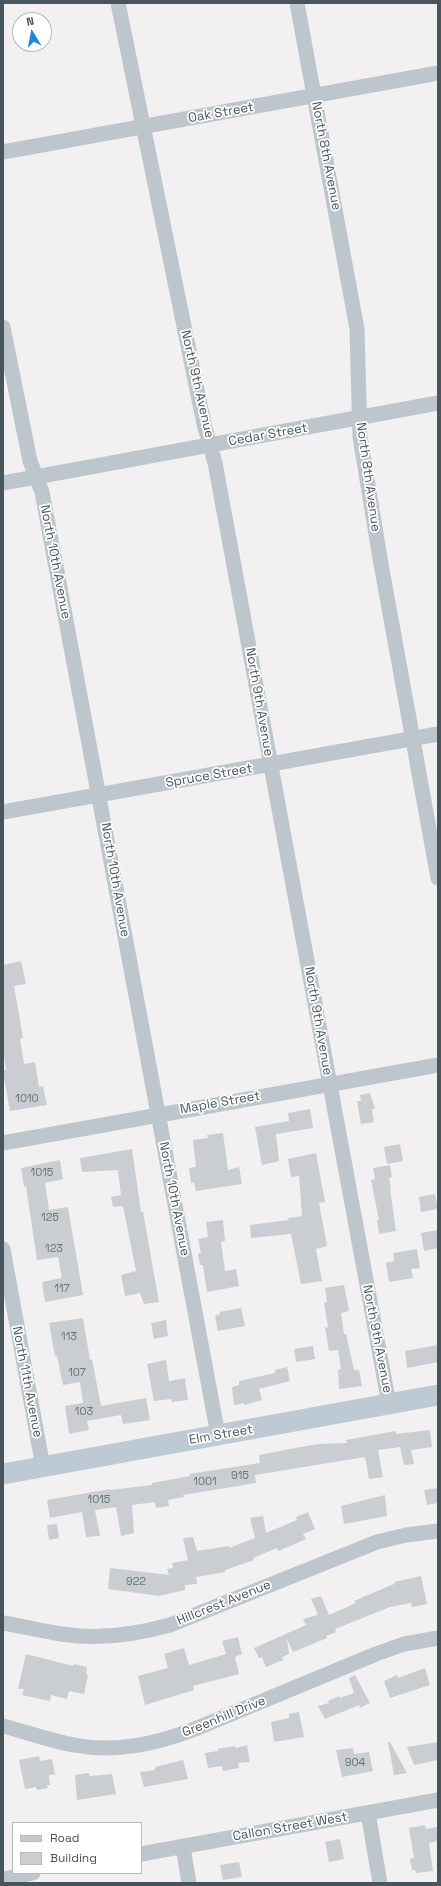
<!DOCTYPE html>
<html>
<head>
<meta charset="utf-8">
<style>
	body { margin:0 }
	#map { position:relative; width:441px; height:1886px; overflow:hidden; background:#f2f0f0; font-family:"Space Grotesk",sans-serif }
	canvas { display:block }
	.frame { position:absolute; inset:0; border:4px solid #48555d; pointer-events:none }
	.legend { position:absolute; left:12px; top:1822px; width:130px; height:52px; box-sizing:border-box; background:#fff; border:1px solid #b6bbbe; margin:0; padding:5px 7px; list-style:none; font-size:12px; color:#48555d }
	.legend li { display:flex; align-items:center; gap:8px; height:20px }
	.legend b { width:20px; border:1px solid #b6bbbe }
	.north { position:absolute; left:12px; top:12px; width:40px; height:40px; box-sizing:border-box; background:#fff; border:1px solid #b6bbbe; border-radius:50%; rotate:350deg; font-size:11px; font-weight:700; line-height:16px; text-align:center; color:#48555d }
	.north::after { content:''; display:block; margin:auto; width:14px; height:18px; background:#1e86de; clip-path:polygon(50% 0,100% 100%,50% 72%,0 100%) }
</style>
</head>
<body>
<div id="map">
<canvas width="441" height="1886"></canvas>
<div class="frame"></div>
<ul class="legend">
<li><b style="height:5px;background:#becad3"></b>Road</li>
<li><b style="height:11px;background:#caced2"></b>Building</li>
</ul>
<div class="north">N</div>
</div>
<script>
const c = document.querySelector('canvas').getContext('2d');
c.lineJoin = 'round';
function paint(path, color) {
  c.fillStyle = color;
  c.fill(path, 'evenodd');
}
function stroke(path, color, width, dash) {
  c.strokeStyle = color;
  c.lineWidth = width;
  c.lineCap = dash ? 'butt' : 'round';
  c.setLineDash(dash || []);
  c.stroke(path);
}
function write(font, color, halo, rows, align = 'center') {
  c.font = font + ' "Space Grotesk",sans-serif';
  c.lineWidth = 3.5;
  c.setLineDash([]);
  c.textBaseline = 'middle';
  c.strokeStyle = halo;
  c.fillStyle = color;
  for (const [text, x, y, turn = 0] of rows) {
    c.save();
    c.translate(x, y);
    c.rotate((+turn || 0) * Math.PI / 180);
    c.textAlign = isNaN(turn) ? turn : align;
    if (halo) c.strokeText(text, 0, 0);
    c.fillText(text, 0, 0);
    c.restore();
  }
}
const building = new Path2D(`
	M21,961L26,984L14,986L23,1038L20,1039L24,1064L35,1062L39,1087L43,1086L47,1105L10,1111L3,1073V1070H6L3,1049V965Z
	M370,1093L375,1109H372L374,1122L361,1124L357,1101H361L360,1095Z
	M310,1109L313,1128L276,1134L279,1161L262,1165L255,1127L289,1121L288,1113Z
	M223,1133L228,1170L239,1167L242,1184L196,1191L194,1182L191,1183L189,1168L196,1167L193,1140L208,1138L207,1135Z
	M400,1144L403,1161L387,1164L384,1147Z
	M132,1149L141,1212H143L159,1302L144,1304L140,1293L125,1296L121,1275L136,1271L123,1206L113,1207L111,1197L121,1195L118,1170L82,1172L80,1158Z
	M316,1153L325,1202L319,1203L327,1246L316,1249L322,1281L301,1284L291,1234L251,1238L250,1225L289,1220L288,1218L302,1216L299,1176L291,1177L288,1159Z
	M60,1160L63,1179L45,1183L49,1210L68,1207L83,1295L45,1302L42,1282L62,1278L58,1257L37,1260L26,1186L24,1187L21,1168Z
	M390,1165L392,1177L389,1178L391,1188L390,1189L396,1231L379,1234L377,1220H379L371,1180L375,1179L373,1168Z
	M435,1194L438,1209L421,1212L419,1197Z
	M223,1220L225,1241L221,1242L225,1271L236,1269L239,1286L207,1292L203,1265H200L198,1253H201L198,1239L208,1237L206,1222Z
	M438,1230V1248L424,1251L421,1233Z
	M417,1249L420,1268L411,1269L413,1278L389,1282L386,1263L394,1261L393,1253Z
	M344,1285L349,1311L341,1313L344,1334H346L354,1370H359L362,1386L339,1389L338,1370L341,1369L338,1350L329,1351L325,1328L328,1327L324,1303L327,1302L325,1288Z
	M241,1308L245,1326L218,1331L215,1316L220,1314V1312Z
	M83,1318L90,1360L92,1359L101,1406L146,1398L150,1420L123,1424L121,1415L87,1421L89,1430L69,1434L65,1406L83,1403L80,1382L63,1385L57,1356H55L49,1323Z
	M166,1320L168,1336L154,1339L151,1323Z
	M438,1345V1362L407,1368L405,1351Z
	M313,1346L315,1359L296,1362L294,1349Z
	M166,1360L169,1381L185,1378L188,1400L172,1402L171,1399L154,1401L147,1364Z
	M287,1367L290,1381L259,1389L262,1400L244,1405V1403L234,1405L232,1387L239,1385V1381L275,1373V1370Z
	M430,1430L432,1447L411,1450L414,1464L404,1465L400,1447L378,1450L383,1477L369,1479L365,1457L255,1475L256,1483L183,1495L184,1497L168,1500L169,1506L156,1508L155,1502L132,1505L134,1533L121,1536L116,1507L95,1510L100,1536L86,1537L82,1512L50,1518L47,1500L110,1489V1490L152,1485V1483L190,1476L189,1474L260,1463L259,1455L306,1446L320,1444L347,1443L346,1440L396,1431V1434Z
	M438,1488V1503L427,1505L424,1490Z
	M385,1495L387,1516L344,1524L341,1506Z
	M308,1512L315,1529L303,1534L306,1539L279,1551L277,1548L253,1558L254,1560L225,1570V1572L196,1577L197,1584L185,1585V1590L159,1596L108,1589L110,1568L169,1575L167,1569L173,1568L172,1563L188,1560L183,1538L193,1537L197,1551L229,1546V1548L255,1538L250,1518L263,1516L266,1533L297,1520L296,1517Z
	M57,1524L59,1538L49,1540L47,1525Z
	M421,1576L427,1604L412,1607L411,1603L390,1607L335,1629L336,1632L326,1636L327,1638L293,1652L287,1639L289,1654L282,1657L283,1660L266,1667L262,1657L259,1658L254,1648L306,1625L303,1619L318,1615L311,1599L321,1596L329,1615L356,1603L354,1601L394,1584V1582Z
	M238,1637L242,1654L235,1657L239,1674L193,1686L194,1690L145,1705L138,1676L168,1668L164,1654L184,1648L189,1665L226,1654L222,1641Z
	M26,1654L73,1666L74,1664L87,1667L86,1674L88,1675L84,1694L69,1691L67,1699L51,1695L50,1701L22,1695L24,1689H18Z
	M425,1668L430,1685L390,1698L384,1681L397,1675L398,1678Z
	M355,1675L370,1703L360,1708L359,1705L325,1719L318,1706L329,1703L328,1701L339,1696L340,1698L354,1693L349,1678Z
	M299,1712L304,1737L274,1742L271,1722L289,1718V1714Z
	M388,1742H390L407,1773L394,1775Z
	M438,1742V1760L414,1765L407,1747Z
	M247,1745L250,1762L238,1763L239,1768L223,1771L222,1766L208,1768L205,1753L218,1751V1749L235,1746L236,1748Z
	M353,1748L354,1754L369,1752L373,1771L342,1777L336,1750Z
	M39,1756L40,1761L52,1759L55,1774L49,1775L50,1785H47L48,1788L37,1790L36,1787L25,1789L19,1760Z
	M183,1760L188,1779L144,1787L140,1772L155,1770V1767Z
	M89,1773L90,1776L112,1774L116,1794L77,1800L75,1775Z
	M425,1825L426,1829L437,1827L438,1841L429,1843L433,1871L416,1873L415,1870H412L410,1859L414,1858L409,1828Z
	M340,1839L344,1859L329,1862L325,1842Z
	M239,1862L242,1877L223,1880L220,1865Z`);
const street = new Path2D(`
	M118,3L204,424L215,463L389,1404
	M297,3L357,329L360,437L381,564L438,878
	M3,152L438,73
	M3,327L30,461L42,492L218,1435
	M3,483L438,403
	M3,812L438,734
	M3,1143L438,1065
	M3,1249L43,1467
	M3,1623C22,1626 41,1631 61,1634C98,1640 134,1635 170,1625L377,1542L406,1535L438,1531
	M3,1726C27,1732 50,1741 74,1745C116,1753 156,1744 195,1729L376,1654L404,1644L438,1638
	M368,1813L380,1883
	M183,1847L189,1883
	M141,1854L438,1800
	M3,1879L33,1873`);
const secondary = new Path2D(`
	M3,1474L438,1395`);
const numberNames = [
	["1010",27,1099],
	["1015",42,1173],
	["125",50,1218],
	["123",54,1249],
	["117",62,1289],
	["113",69,1337],
	["107",77,1373],
	["103",84,1412],
	["915",240,1476],
	["1001",205,1482],
	["1015",99,1500],
	["922",136,1582],
	["904",355,1763]
];
const streetNames = [
	["Oak Street",221,113,-10],
	["North 8th Avenue",326,156,79],
	["North 9th Avenue",197,384,77],
	["Cedar Street",268,435,-10],
	["North 8th Avenue",368,477,82],
	["North 10th Avenue",55,562,79],
	["North 9th Avenue",259,702,80],
	["Spruce Street",209,776,-10],
	["North 10th Avenue",115,880,80],
	["North 9th Avenue",318,1021,80],
	["Maple Street",220,1103,-10],
	["North 10th Avenue",174,1199,79],
	["North 9th Avenue",377,1339,79],
	["North 11th Avenue",27,1382,79],
	["Elm Street",221,1435,-10],
	["Hillcrest Avenue",224,1603,-22],
	["Greenhill Drive",224,1717,-22],
	["Callon Street West",290,1827,-10]
];
paint(building, '#caced2');
stroke(street, '#bcc6cc', 15);
stroke(secondary, '#becad3', 21);
write('11px', '#68737a', null, numberNames);
write('13px', '#48555d', '#fff', streetNames);
</script>
</body>
</html>
